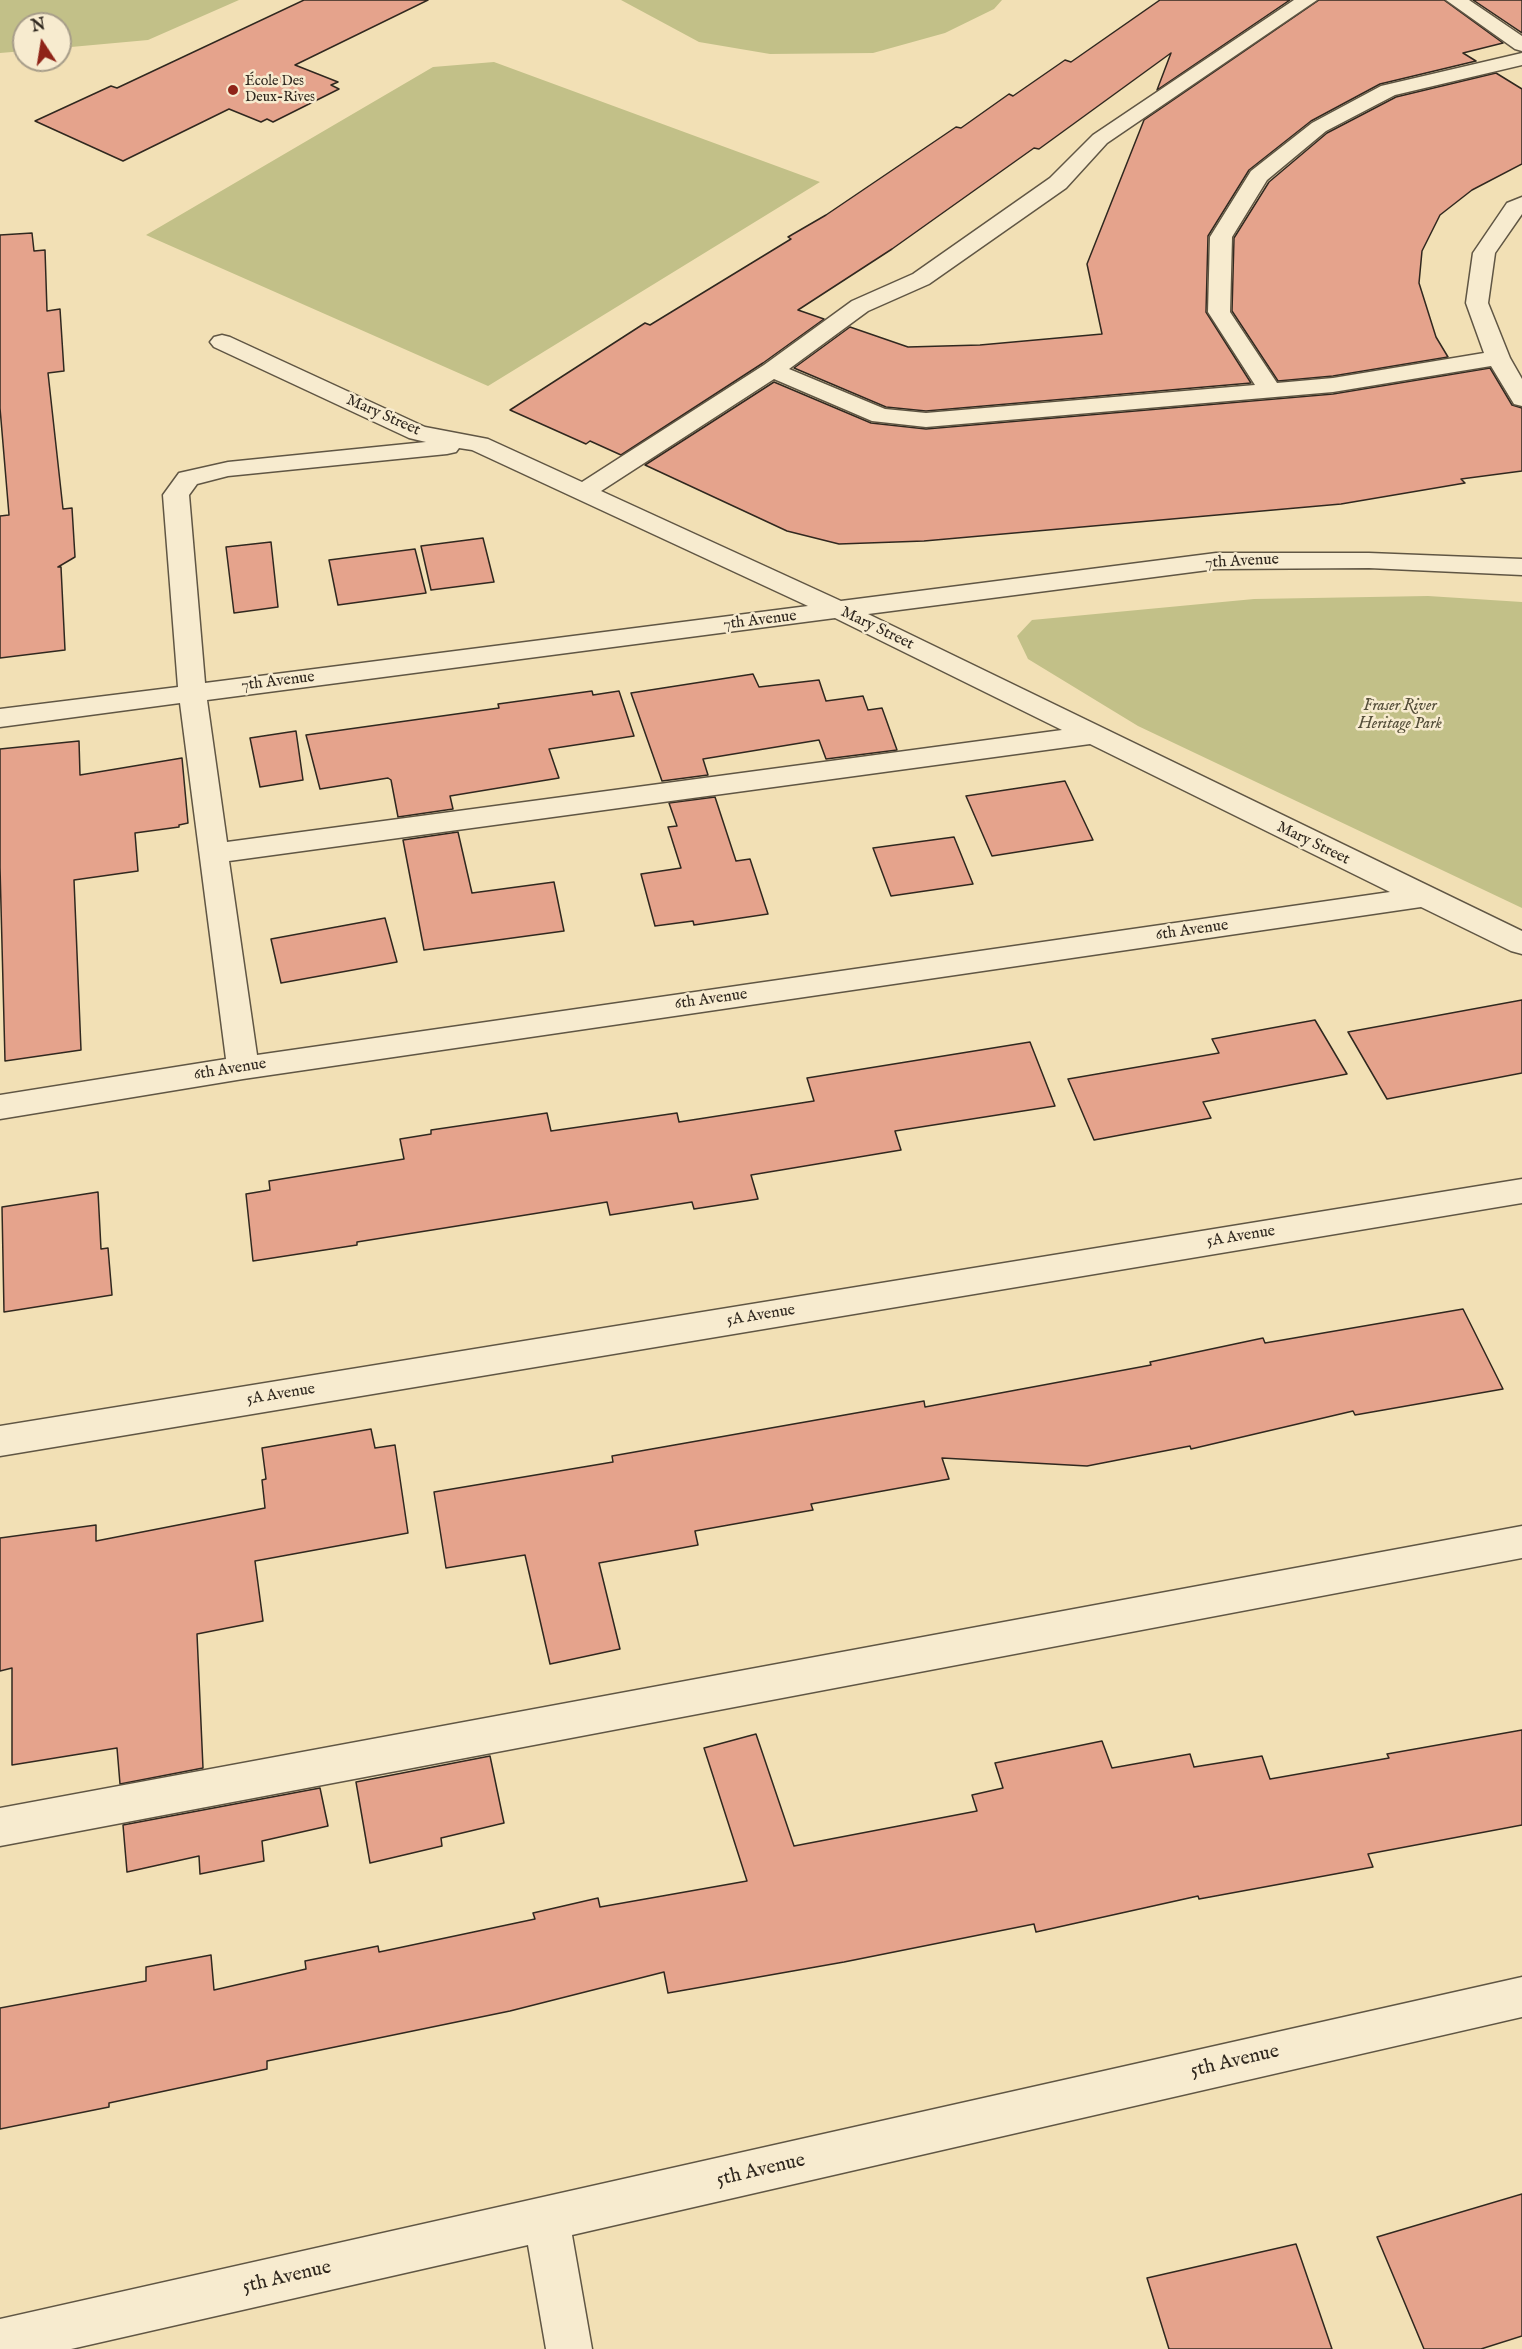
<!DOCTYPE html>
<html>
<head>
<meta charset="utf-8">
<style>
	body { margin:0 }
	#map { position:relative; width:1522px; height:2349px; overflow:hidden; background:#f2e0b5; font-family:"IM FELL English",serif }
	canvas { display:block }
	.north { position:absolute; left:12px; top:12px; width:60px; height:60px; box-sizing:border-box; background:#f7ebcf; border:2px solid #a79d89; border-radius:50%; rotate:348deg; font-size:16px; font-weight:700; line-height:24px; text-align:center; color:#30281f }
	.north::after { content:''; display:block; margin:auto; width:21px; height:27px; background:#8f2418; clip-path:polygon(50% 0,100% 100%,50% 72%,0 100%) }
</style>
</head>
<body>
<div id="map">
<canvas width="1522" height="2349"></canvas>
<div class="north">N</div>
</div>
<script>
const c = document.querySelector('canvas').getContext('2d');
c.lineJoin = 'round';
function paint(path, color) {
  c.fillStyle = color;
  c.fill(path, 'evenodd');
}
function stroke(path, color, width, dash) {
  c.strokeStyle = color;
  c.lineWidth = width;
  c.lineCap = dash ? 'butt' : 'round';
  c.setLineDash(dash || []);
  c.stroke(path);
}
function write(font, color, halo, rows, align = 'center') {
  c.font = font + ' "IM FELL English",serif';
  c.lineWidth = 5;
  c.setLineDash([]);
  c.textBaseline = 'middle';
  c.strokeStyle = halo;
  c.fillStyle = color;
  for (const [text, x, y, turn = 0] of rows) {
    c.save();
    c.translate(x, y);
    c.rotate((+turn || 0) * Math.PI / 180);
    c.textAlign = isNaN(turn) ? turn : align;
    if (halo) c.strokeText(text, 0, 0);
    c.fillText(text, 0, 0);
    c.restore();
  }
}
const green = new Path2D(`
	M0,0H239L148,40L60,48V24H24V51L0,53Z
	M621,0H1002L994,9L945,33L873,53L770,54L699,42Z
	M494,62L820,182L488,386L146,235L433,67Z
	M1428,596L1522,602V908L1138,726L1028,659L1017,636L1032,620L1254,599Z`);
const building = new Path2D(`
	M304,0H428L295,65L338,82L331,85L339,89L273,122L267,119L261,122L229,109L123,161L35,121L111,86L117,88Z
	M1160,0H1290L1157,90L1171,53L1039,149L1034,148L892,249L798,310L824,319L763,363L621,455L590,441L586,444L510,410L645,323L650,325L791,239L788,237L826,215L956,127L961,128L1009,94L1013,96L1065,60L1071,62Z
	M1319,0H1444L1503,43L1463,53L1476,61L1380,84L1311,121L1249,170L1208,236L1206,312L1251,383L926,411L886,407L794,368L850,327L908,347L980,345L1102,334L1087,264L1144,120Z
	M1473,0H1522V33Z
	M1496,73L1522,89V164L1472,190L1440,215L1422,251L1419,283L1436,337L1448,357L1333,376L1278,381L1232,311L1234,238L1269,182L1327,133L1396,97Z
	M32,233L34,251L45,250L47,311L60,309L64,371L48,373L63,509L72,508L75,557L58,567H61L65,650L0,658V516L9,515L0,408V235Z
	M1490,368L1512,405L1522,408V471L1461,479L1465,483L1341,504L924,541L839,544L787,531L645,465L774,382L871,423L926,429L1333,394Z
	M483,538L494,582L431,590L421,546Z
	M271,542L278,607L234,613L226,547Z
	M415,549L426,593L338,605L329,560Z
	M753,674L759,687L819,680L826,701L863,696L868,710L882,708L897,750L826,759L819,740L703,759L708,775L662,781L631,693Z
	M592,691L593,695L619,691L634,736L549,749L559,778L450,796L453,809L398,817L391,780L388,778L320,789L306,735L499,708L498,704Z
	M296,731L303,780L260,787L250,738Z
	M79,741L80,775L182,758L188,823L179,825V827L135,833L138,871L74,880L81,1050L5,1061L0,867V749Z
	M1065,781L1093,840L992,856L966,796Z
	M715,797L736,861L750,859L768,914L694,925L693,921L655,926L641,874L681,868L668,827L677,826L669,803Z
	M458,832L472,893L554,882L564,931L424,950L403,840Z
	M954,837L973,884L891,896L873,848Z
	M385,918L397,962L281,983L271,939Z
	M1522,1000V1073L1387,1099L1348,1032Z
	M1315,1020L1347,1074L1203,1102L1211,1118L1094,1140L1068,1079L1219,1053L1212,1039Z
	M1030,1042L1055,1106L895,1131L901,1150L751,1175L758,1199L694,1209L692,1202L610,1215L607,1202L357,1242V1245L253,1261L246,1194L270,1190L269,1181L404,1159L400,1139L431,1134V1130L547,1113L551,1131L677,1113L679,1122L814,1101L807,1078Z
	M98,1192L101,1249L108,1248L112,1295L4,1312L2,1207Z
	M1463,1309L1503,1389L1355,1415L1353,1411L1191,1449L1190,1446L1087,1466L942,1458L949,1479L811,1504L813,1510L695,1531L698,1545L599,1563L620,1649L550,1664L525,1555L446,1568L434,1492L613,1462L612,1456L924,1401L925,1407L1151,1365L1150,1362L1263,1338L1265,1343Z
	M371,1429L375,1448L395,1445L408,1533L255,1561L263,1621L197,1634L203,1768L120,1784L117,1748L12,1765V1668L0,1671V1538L96,1525V1541L265,1508L262,1480L266,1479L262,1448Z
	M1522,1730V1825L1368,1854L1373,1867L1199,1899L1198,1896L1036,1932L1034,1924L844,1962L668,1993L664,1972L510,2011L267,2061V2069L109,2103V2107L0,2129V2008L146,1981V1967L211,1955L214,1990L306,1969L305,1961L378,1946L379,1952L535,1919L533,1913L598,1898L600,1907L747,1881L704,1748L756,1734L794,1846L977,1811L972,1795L1003,1788L995,1763L1102,1741L1112,1768L1190,1754L1194,1767L1262,1756L1270,1779L1389,1758L1387,1754Z
	M490,1756L504,1823L441,1838L442,1846L370,1863L356,1782Z
	M320,1788L328,1826L262,1841L264,1861L200,1874L199,1856L127,1872L123,1825Z
	M1522,2194V2336L1481,2349H1424L1377,2237Z
	M1296,2244L1332,2349H1169L1147,2278Z`);
const minor = new Path2D(`
	M1294,0H1317L1107,143L1066,188L929,284L868,311L789,369L885,409L926,413L1255,385L1208,312L1210,237L1251,171L1312,123L1381,86L1522,53V65L1395,95L1326,131L1267,180L1232,237L1230,312L1277,383L1333,378L1484,353L1466,303L1473,253L1507,203L1522,197V214L1495,253L1488,303L1510,358L1522,379V406L1514,404L1491,366L1333,392L926,427L872,421L774,379L601,491L841,601L1216,553H1369L1522,559V575L1369,568L1216,569L868,614L1522,931V954L1511,951L1421,907L243,1079L0,1119V1095L226,1059L180,703L0,727V709L178,687L163,495L179,473L228,462L426,442L409,438L214,347L210,342L214,337L222,335L230,337L425,427L488,439L582,482L764,365L852,301L913,274L1050,178L1093,135ZM459,448L472,450L808,606L205,683L189,495L197,484L228,476L447,454L456,452ZM835,618L1062,730L227,842L207,700ZM1090,744L1390,892L257,1055L229,861Z
	M1446,0H1469L1522,36V51L1515,49Z
	M1522,1179V1203L0,1456V1426Z
	M1522,1526V1558L0,1846V1808Z
	M1522,1977V2017L572,2235L592,2349H546L528,2245L71,2349H0V2319Z`);
const markers = [
	[233,90,6,"#8f2418"]
];
const farPoinames = [
	["École Des",245,82],
	["Deux-Rives",245,98]
];
const streetNames = [
	["Mary Street",383,416,24],
	["7th Avenue",1242,562,-3],
	["7th Avenue",760,621,-7],
	["Mary Street",877,629,26],
	["7th Avenue",278,682,-7],
	["Mary Street",1313,844,26],
	["6th Avenue",1192,931,-8],
	["6th Avenue",711,1000,-8],
	["6th Avenue",230,1070,-9],
	["5A Avenue",1241,1237,-9],
	["5A Avenue",761,1316,-9],
	["5A Avenue",281,1395,-9]
];
const parkNames = [
	["Fraser River",1400,707],
	["Heritage Park",1400,725]
];
const nearStreetnames = [
	["5th Avenue",1235,2062,-13],
	["5th Avenue",761,2171,-13],
	["5th Avenue",287,2278,-13]
];
paint(green, '#c2c088');
paint(building, '#e5a38c');
stroke(building, '#30281f', 1.5);
stroke(minor, '#605644', 3);
paint(minor, '#f7ebcf');
for (const [x, y, r, color] of markers) {
  const dot = new Path2D();
  dot.arc(x, y, r, 0, 2 * Math.PI);
  c.fillStyle = color;
  c.fill(dot);
  stroke(dot, '#f7ebcf', 2);
}
write('14px', '#30281f', '#f7ebcf', farPoinames, 'left');
write('16px', '#30281f', '#f7ebcf', streetNames);
write('italic 16px', '#544e39', '#f7ebcf', parkNames);
write('20px', '#30281f', '#f7ebcf', nearStreetnames);
</script>
</body>
</html>
